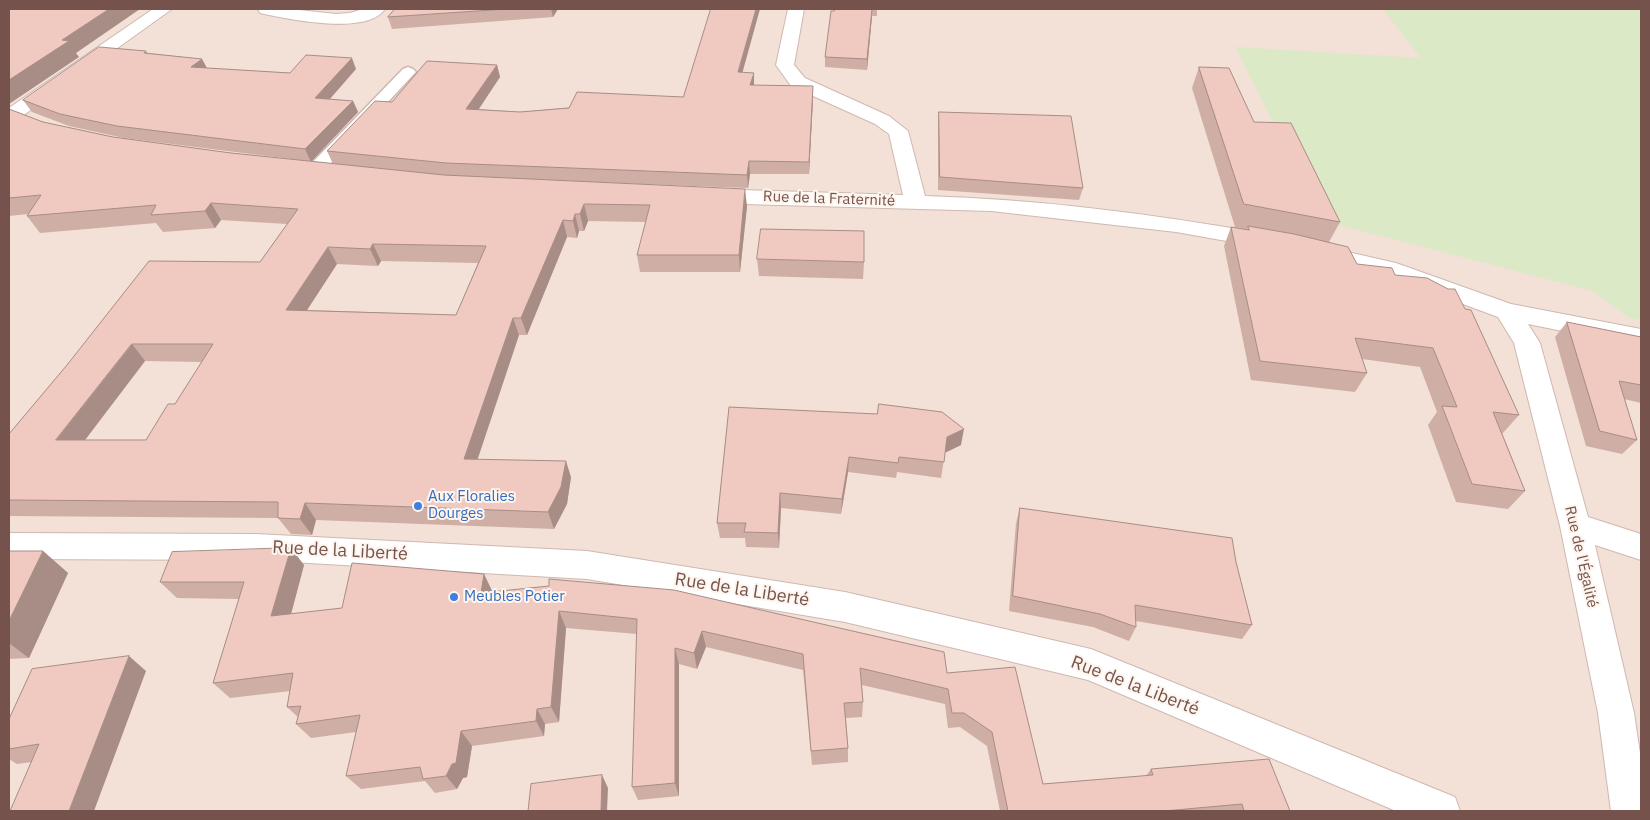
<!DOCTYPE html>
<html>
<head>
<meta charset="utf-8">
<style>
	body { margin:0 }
	#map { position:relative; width:1650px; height:820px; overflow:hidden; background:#fcf0e7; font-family:"IBM Plex Sans",sans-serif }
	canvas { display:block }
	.frame { position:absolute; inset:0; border:10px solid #75534c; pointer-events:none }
</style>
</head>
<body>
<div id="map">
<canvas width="1650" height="820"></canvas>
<div class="frame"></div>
</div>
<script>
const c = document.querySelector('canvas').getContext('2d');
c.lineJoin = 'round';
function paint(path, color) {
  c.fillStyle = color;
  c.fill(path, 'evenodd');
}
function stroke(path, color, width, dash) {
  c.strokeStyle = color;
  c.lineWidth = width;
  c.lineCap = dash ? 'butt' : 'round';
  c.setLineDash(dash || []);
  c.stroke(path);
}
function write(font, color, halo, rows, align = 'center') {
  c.font = font + ' "IBM Plex Sans",sans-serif';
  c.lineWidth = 4;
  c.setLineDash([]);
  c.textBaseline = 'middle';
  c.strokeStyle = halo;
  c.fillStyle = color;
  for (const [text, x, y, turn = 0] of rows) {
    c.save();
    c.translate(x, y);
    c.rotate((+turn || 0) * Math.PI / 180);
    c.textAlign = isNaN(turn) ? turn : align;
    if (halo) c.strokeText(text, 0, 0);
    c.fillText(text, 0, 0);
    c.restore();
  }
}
const residential = new Path2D(`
	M9,9H1641V811H9Z`);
const green = new Path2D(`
	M1383,9H1641V320L1629,318L1593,291L1323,221L1235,47L1421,58Z`);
const service = new Path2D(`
	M408,67L413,69L416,72L413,75L321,174L315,175L309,174L306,170L309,166L403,69Z`);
const minor = new Path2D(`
	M153,9H172L21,117L9,118V108Z
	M258,9H290L336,14L350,13L363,9H385C367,36 287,19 260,13Z
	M788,9H804L794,65L805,78L889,116L908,131L925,196C1039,199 1153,214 1266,234L1274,236L1277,241L1274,246L1266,248L1176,232L991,211L709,203L701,201L698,196L701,191L709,189L903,195L889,134L875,124L791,86L776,65Z
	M1317,245L1396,263L1511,304L1641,329V347L1528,324L1540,343L1588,517L1641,534V560L1595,545L1634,713L1641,760V811H1611L1598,713L1560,526L1514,343L1498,317L1382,274L1309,257L1305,252L1309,247Z`);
const tertiary = new Path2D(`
	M9,533L256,534L587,551L845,592L1091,649L1455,797L1460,811H1396L1088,680L845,622L587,579L256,560L9,559Z`);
const wall = new Path2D(`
	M395,9H558L553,17L392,29L388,17Z
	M835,9H877V16H872L867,70L825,67V57Z
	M146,51L148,53L202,59L206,68L290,73L356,69L330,99L353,101L358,112L311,161L333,164L327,151L392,102L497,65L500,77L478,109L520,112L683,97L742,72L754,85L813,86V99L809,174H750L748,188L589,182L747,206L740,272H640L637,255L646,222L588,221L584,231H579L577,238L567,237L527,335H519L477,460L571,477L567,504L554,529L316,520L312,535L291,534L278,518L9,516V434L67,365L260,262L287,224L221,220L215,228L163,232L156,223L40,233L27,216L28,214L9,216V109L43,122L113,137L231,153L307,161L124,138L69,126L32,112L23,100ZM381,261L478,263L456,315L307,310L337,264L378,266ZM145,361L202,362L175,404L146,440H85Z
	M1199,67L1254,122L1340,222L1329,242L1357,264L1395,275L1519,415L1503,433H1502L1525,491L1508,509L1456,502L1428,425L1437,412L1420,367L1362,359L1367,373L1355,392L1251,380L1224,246L1231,227L1247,229L1235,227L1192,88Z
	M939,112L1083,188L1079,200L938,190V124Z
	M757,259L864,262L863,279L759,276Z
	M1567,322L1641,337V403L1624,399L1637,440L1622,454L1586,446L1555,337Z
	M729,407L961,445L945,453L941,478L897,472L896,478L848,472L841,514L781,508L779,548L746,547L745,538H720L717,523Z
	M1020,508L1236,562L1252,625L1242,639L1136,621V627L1129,641L1093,627L1009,611L1016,523Z
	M9,551H43L68,573L29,658L9,659Z
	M304,565L291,614L342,608L484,574L492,591V592L947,673L1043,784L1146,776L1151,769L1290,811H1000L987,746L960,727L948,728L945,704L862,685L863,702L862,717L846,718L848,748V762L812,765L803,670L706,647L697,669L679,664V796L638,800L632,787L637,634L566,628L559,722L545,724L544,736L472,746L467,777L463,778L457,789L435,793L425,781L361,789L346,776L356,732L311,738L296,724L298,717L287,707L290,691L230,698L213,683L239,599L177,598L160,582Z
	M146,671L32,762L17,764L9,759V719Z`);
const shadedWall = new Path2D(`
	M109,9H140L76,53L79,57L9,104V80L62,40Z
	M551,9H558L553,17Z
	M756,9H760L739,85L738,72Z
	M872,9V16L867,70V59Z
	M352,58L356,69L320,110L315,98Z
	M202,59L208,70L191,67Z
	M497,65L500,77L471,121L466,109Z
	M754,73V85H750Z
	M813,86V99L809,174V162Z
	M353,101L358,112L311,162L305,149Z
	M749,161L750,174L748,188L747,175Z
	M745,189L747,206L740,272L739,255Z
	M211,203L221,220L215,228L205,211Z
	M584,204L588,221L584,231L580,214Z
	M575,214L579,231L577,238L573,221Z
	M563,220L567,237L527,335L521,318Z
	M373,244L381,261L378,266L370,249Z
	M328,247L337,264L296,327L286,310Z
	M513,318L519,335L472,476L464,459Z
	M132,344L145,361L72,457L56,440Z
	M964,429L961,445L944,453L947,437Z
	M849,457L848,472L841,514L842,499Z
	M566,461L571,477L567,504L554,529L548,512Z
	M780,493L781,508L779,548L778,533Z
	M305,503L316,520L312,535L300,519Z
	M291,548L304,565L286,633L271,616Z
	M43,551L68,573L29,658L9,643V621Z
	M484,574L492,591L490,610L481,593Z
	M559,611L566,628L559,722L551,707Z
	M702,631L706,647L697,669L694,653Z
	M675,648L679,664V796L675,783Z
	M129,656L146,671L94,811H69Z
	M537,709L545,724L544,736L536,721Z
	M461,731L472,746L467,777L463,778L457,789L446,776L452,764Z
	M602,775L608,788L607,811H601Z`);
const building = new Path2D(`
	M9,9H109L62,40L69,41L9,80Z
	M395,9H507L388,17Z
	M711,9H756L738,72L754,73L750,85L813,86L809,162L749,161L747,175L446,163L327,151L375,101L392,102L427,61L497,65L466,109L520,112L569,108L577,92L683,97Z
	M835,9H872L867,59L825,57L831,11H834Z
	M99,47L146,51L144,53L202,59L191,67L290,73L306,55L352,58L315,98L353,101L305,149L117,126L60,114L23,100Z
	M1199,67L1229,68L1254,122L1291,123L1340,222L1244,204Z
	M9,109L43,122L113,137L231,153L444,175L745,189L739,255H637L650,205L584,204L580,214H575L573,221L563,220L521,318H513L464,459L566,461L561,487L548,512L305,503L300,519L278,518V502L9,500V434L67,365L149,261L260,262L298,209L211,203L205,211L151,215L156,205L27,216L41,195L9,198ZM373,244L486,246L456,315L286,310L328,247L370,249ZM132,344H213L175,404H168L146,440H56Z
	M939,112L1071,116L1083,188L940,177Z
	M1248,226L1294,234L1348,247L1357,264L1392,268L1395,275L1427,278L1448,289H1455L1465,309L1471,310L1519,415L1493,412L1525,491L1472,484L1442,406L1457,407L1433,348L1355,338L1367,373L1260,361L1231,227L1249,230Z
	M761,229L864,231V262L757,259Z
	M1567,322L1641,337V385L1619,381L1637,440L1600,431Z
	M879,404L942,412L964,429L947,437L944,462L899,457L898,463L849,457L842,499L780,493L778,533L744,532L746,523H717L729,407L877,414Z
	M1020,508L1232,538L1236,562L1252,625L1135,605L1136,627L1100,614L1013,596Z
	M291,548L271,616L342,608L352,563L484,574L481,593L549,586V579L674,590L944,652L947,673L1015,667L1043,784L1153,775L1151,769L1269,759L1290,811H1244L1242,804L1164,811H1008L992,732L964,713H952L948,689L860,668L863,702L844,703L848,748L811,751L803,654L702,631L694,653L675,648V783L632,787L637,619L559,611L551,707L537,709L536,721L461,731L456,763L452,764L446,776L423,779L420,767L346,776L360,715L296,724L301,706L287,707L293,673L213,683L244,582H160L172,552Z
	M9,551H43L9,621Z
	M129,656L69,811H10L39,744L9,749V719L32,669Z
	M602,775L601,811H528L531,784Z`);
const markers = [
	[418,506,5,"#3f7fe0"],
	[454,597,5,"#3f7fe0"]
];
const streetNames = [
	["Rue de la Fraternité",829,199,2],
	["Rue de l'Égalité",1581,557,77]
];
const shopNames = [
	["Aux Floralies",428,497],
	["Dourges",428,514],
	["Meubles Potier",464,597]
];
const nearStreetnames = [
	["Rue de la Liberté",340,551,3],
	["Rue de la Liberté",742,590,9],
	["Rue de la Liberté",1135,686,21]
];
paint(residential, '#f3e0d6');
paint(green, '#dbe9c6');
stroke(service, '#cfb8b0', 3);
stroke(minor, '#cfb8b0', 2);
stroke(tertiary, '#cfb8b0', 2);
paint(service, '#fff');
paint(minor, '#fff');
paint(tertiary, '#fff');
paint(wall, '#ceaea5');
paint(shadedWall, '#a88d86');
paint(building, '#f0cac0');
stroke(building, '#a88d86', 1);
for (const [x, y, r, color] of markers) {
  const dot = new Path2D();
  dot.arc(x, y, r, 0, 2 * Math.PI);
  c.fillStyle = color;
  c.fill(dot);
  stroke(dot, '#fef5ee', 2);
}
write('15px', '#75534c', '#fef5ee', streetNames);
write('15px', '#366cbe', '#fef5ee', shopNames, 'left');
write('18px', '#75534c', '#fef5ee', nearStreetnames);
</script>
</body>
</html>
